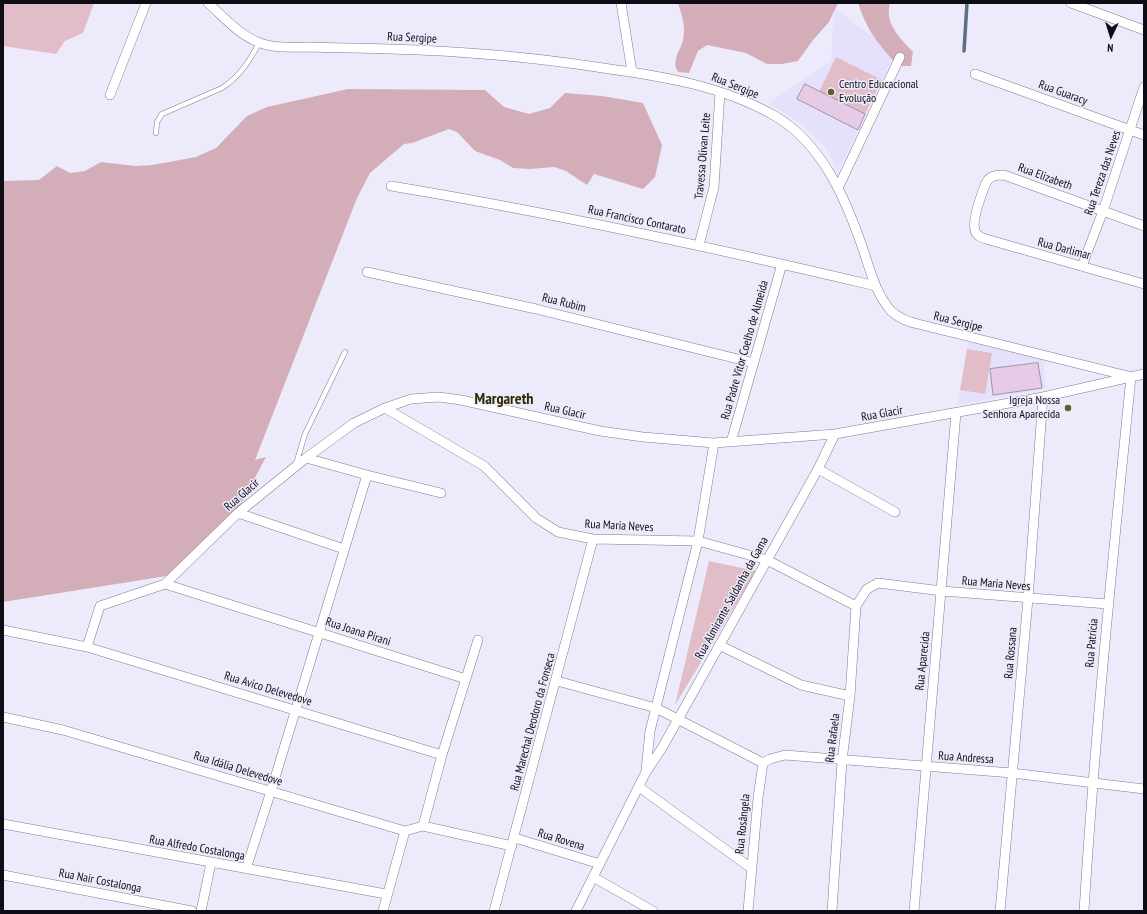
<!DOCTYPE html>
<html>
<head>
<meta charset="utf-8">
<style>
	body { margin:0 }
	#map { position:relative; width:1147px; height:914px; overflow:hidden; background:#edebfb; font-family:"PT Sans Narrow",sans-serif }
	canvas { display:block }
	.frame { position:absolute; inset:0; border:4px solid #0e0d15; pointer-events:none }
	.north { position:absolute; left:1091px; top:16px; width:40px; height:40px; -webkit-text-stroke:3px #edebfb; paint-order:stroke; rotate:184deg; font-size:11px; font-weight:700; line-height:16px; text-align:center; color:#0e0d15 }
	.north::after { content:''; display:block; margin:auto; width:14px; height:18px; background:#0e0d15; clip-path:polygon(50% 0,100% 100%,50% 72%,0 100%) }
</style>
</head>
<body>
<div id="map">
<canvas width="1147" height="914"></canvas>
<div class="frame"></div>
<div class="north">N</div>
</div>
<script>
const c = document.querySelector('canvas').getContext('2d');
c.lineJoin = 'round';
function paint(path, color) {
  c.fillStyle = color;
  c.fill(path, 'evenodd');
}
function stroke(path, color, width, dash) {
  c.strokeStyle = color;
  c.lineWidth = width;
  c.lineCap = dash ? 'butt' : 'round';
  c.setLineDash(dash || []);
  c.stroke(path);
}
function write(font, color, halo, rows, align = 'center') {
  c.font = font + ' "PT Sans Narrow",sans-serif';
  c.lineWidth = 3;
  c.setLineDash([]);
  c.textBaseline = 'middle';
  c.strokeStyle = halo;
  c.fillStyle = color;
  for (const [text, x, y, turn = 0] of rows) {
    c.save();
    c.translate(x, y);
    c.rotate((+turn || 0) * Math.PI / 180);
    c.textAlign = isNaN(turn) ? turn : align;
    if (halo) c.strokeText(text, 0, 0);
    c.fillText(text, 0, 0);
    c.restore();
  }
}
const built = new Path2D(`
	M834,8L895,53L838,172L826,148L801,124L769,103L831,61Z
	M968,342L1043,359L1046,389L958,405Z`);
const green = new Path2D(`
	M3,3H94L83,33L65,41L56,54L3,46Z
	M836,57L882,80L865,114L819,92Z
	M967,349L992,353L985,394L960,390Z
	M709,561L756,571L675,705Z`);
const forest = new Path2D(`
	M678,3H838L829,22L813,40L798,61L782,64H767L746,53L707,45L698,51L689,73L678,72C671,60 680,52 683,40C686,27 682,15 678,3Z
	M858,3H890C884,23 900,38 913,52L911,66H898C878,43 868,33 858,3Z
	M348,89L485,90L504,107L529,114L550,108L565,93L602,96L643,103L662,145L655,177L643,189L594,174L587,185L566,171L554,167L530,169L513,168L500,160L475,151L457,132L449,129L412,143L404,144L370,173L357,198L255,460L266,457L242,502L231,527L179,574L3,602V181L39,180L57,166L70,173L85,171L101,162L136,166L152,165L196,157L216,148L247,116L267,107Z`);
const stream = new Path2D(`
	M964,51L967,3`);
const building = new Path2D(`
	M805,84L865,114L858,130L797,99Z
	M1038,363L1042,388L993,395L990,369Z`);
const service = new Path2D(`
	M156,133L157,122L162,114L222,88C240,76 249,62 259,43
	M296,464L305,434L345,352`);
const minor = new Path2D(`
	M208,3C223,16 239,35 258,42C273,49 293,47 309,47C336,48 363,48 390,49C461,51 533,57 603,68C662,76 723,86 775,116C823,144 846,200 863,249C870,270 876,294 891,311C899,318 908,322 918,324L1128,376
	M621,3L632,72
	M1071,3L1144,30
	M975,74L1144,135
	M110,95L146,3
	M391,186C554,213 715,248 876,286
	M838,188L900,57
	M1144,226L1004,175C996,175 990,175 986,183C982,193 970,223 976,233C979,238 987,239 993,241L1144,284
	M699,245L714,187L720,92
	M1082,266L1103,211L1144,87
	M367,272L536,309L754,363
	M385,408L484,466L536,518L558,532L593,539L698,541L767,560L856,606
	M731,442L782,264
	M306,458L367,475L441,493
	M818,469L895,512
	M238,513L344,549
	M165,584L466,679
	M3,630L87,647L442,755
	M719,645L801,685L850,696
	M87,647L100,606L165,584L238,513L306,458L354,423L385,408L411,399L439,397L461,400L600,431L643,437L714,443L835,434L1043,397L1144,374
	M557,681L656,708L763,763
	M3,717L63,730L405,831
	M646,770L650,731L698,541L714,443
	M639,787L751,868
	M3,824L386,894
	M423,826L442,755L478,640
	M515,838L600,864
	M246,869L271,791L367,475
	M3,875L192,911
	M593,877L653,911
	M201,911L211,863
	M383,911L405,831L423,826L512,846
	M494,911L593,539
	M576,911L646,772L662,748L818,469L835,434
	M748,911L758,798L763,763L770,759L785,755L1012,773L1144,789
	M832,911L842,761L850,696L856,606L867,589L878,583L942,591L1108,604
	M914,911L956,413
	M1000,911L1028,599L1043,397
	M1084,911C1095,733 1113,555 1131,377`);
const markers = [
	[831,92,4,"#655d2a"],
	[1068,408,4,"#655d2a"]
];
const streetNames = [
	["Rua Sergipe",412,38,3],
	["Rua Sergipe",735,86,22],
	["Rua Guaracy",1063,93,20],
	["Travessa Olivan Leite",703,156,-85],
	["Rua Tereza das Neves",1103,173,-71],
	["Rua Elizabeth",1045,177,20],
	["Rua Francisco Contarato",637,220,12],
	["Rua Darlimar",1064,249,15],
	["Rua Rubim",564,303,14],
	["Rua Sergipe",958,322,14],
	["Rua Padre Vitor Coelho de Almeida",745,350,-74],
	["Rua Glacir",565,411,13],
	["Rua Glacir",882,414,-10],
	["Rua Glacir",242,495,-41],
	["Rua Maria Neves",619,526,3],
	["Rua Maria Neves",996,584,5],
	["Rua Almirante Saldanha da Gama",732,598,-61],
	["Rua Joana Pirani",358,632,18],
	["Rua Patrícia",1092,643,-85],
	["Rua Rossana",1011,653,-85],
	["Rua Aparecida",923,661,-84],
	["Rua Avico Delevedove",268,689,17],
	["Rua Marechal Deodoro da Fonseca",533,722,-75],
	["Rua Rafaela",833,738,-83],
	["Rua Andressa",966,758,4],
	["Rua Idália Delevedove",238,769,17],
	["Rua Rosângela",743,824,-84],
	["Rua Rovena",561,840,17],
	["Rua Alfredo Costalonga",197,848,10],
	["Rua Nair Costalonga",100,881,11]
];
const poiNames = [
	["Centro Educacional",839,85],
	["Evolução",839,99],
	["Igreja Nossa",1060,401,"right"],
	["Senhora Aparecida",1060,415,"right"]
];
const districtNames = [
	["Margareth",504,399]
];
paint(built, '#e5e1fc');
paint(green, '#e1bdc7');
paint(forest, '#d3aeb8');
stroke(stream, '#5a727f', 3.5);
paint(building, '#e5cbe5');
stroke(building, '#a491a4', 1);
stroke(service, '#7e7a92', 5.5);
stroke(minor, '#7e7a92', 10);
stroke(service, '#fff', 4.5);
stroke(minor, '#fff', 9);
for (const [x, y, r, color] of markers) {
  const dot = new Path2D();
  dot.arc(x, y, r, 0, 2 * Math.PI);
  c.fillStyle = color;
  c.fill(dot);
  stroke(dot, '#edebfb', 1.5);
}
write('12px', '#0e0d15', '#edebfb', streetNames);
write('12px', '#0e0d15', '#edebfb', poiNames, 'left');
write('bold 16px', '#302a00', '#edebfb', districtNames);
</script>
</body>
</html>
